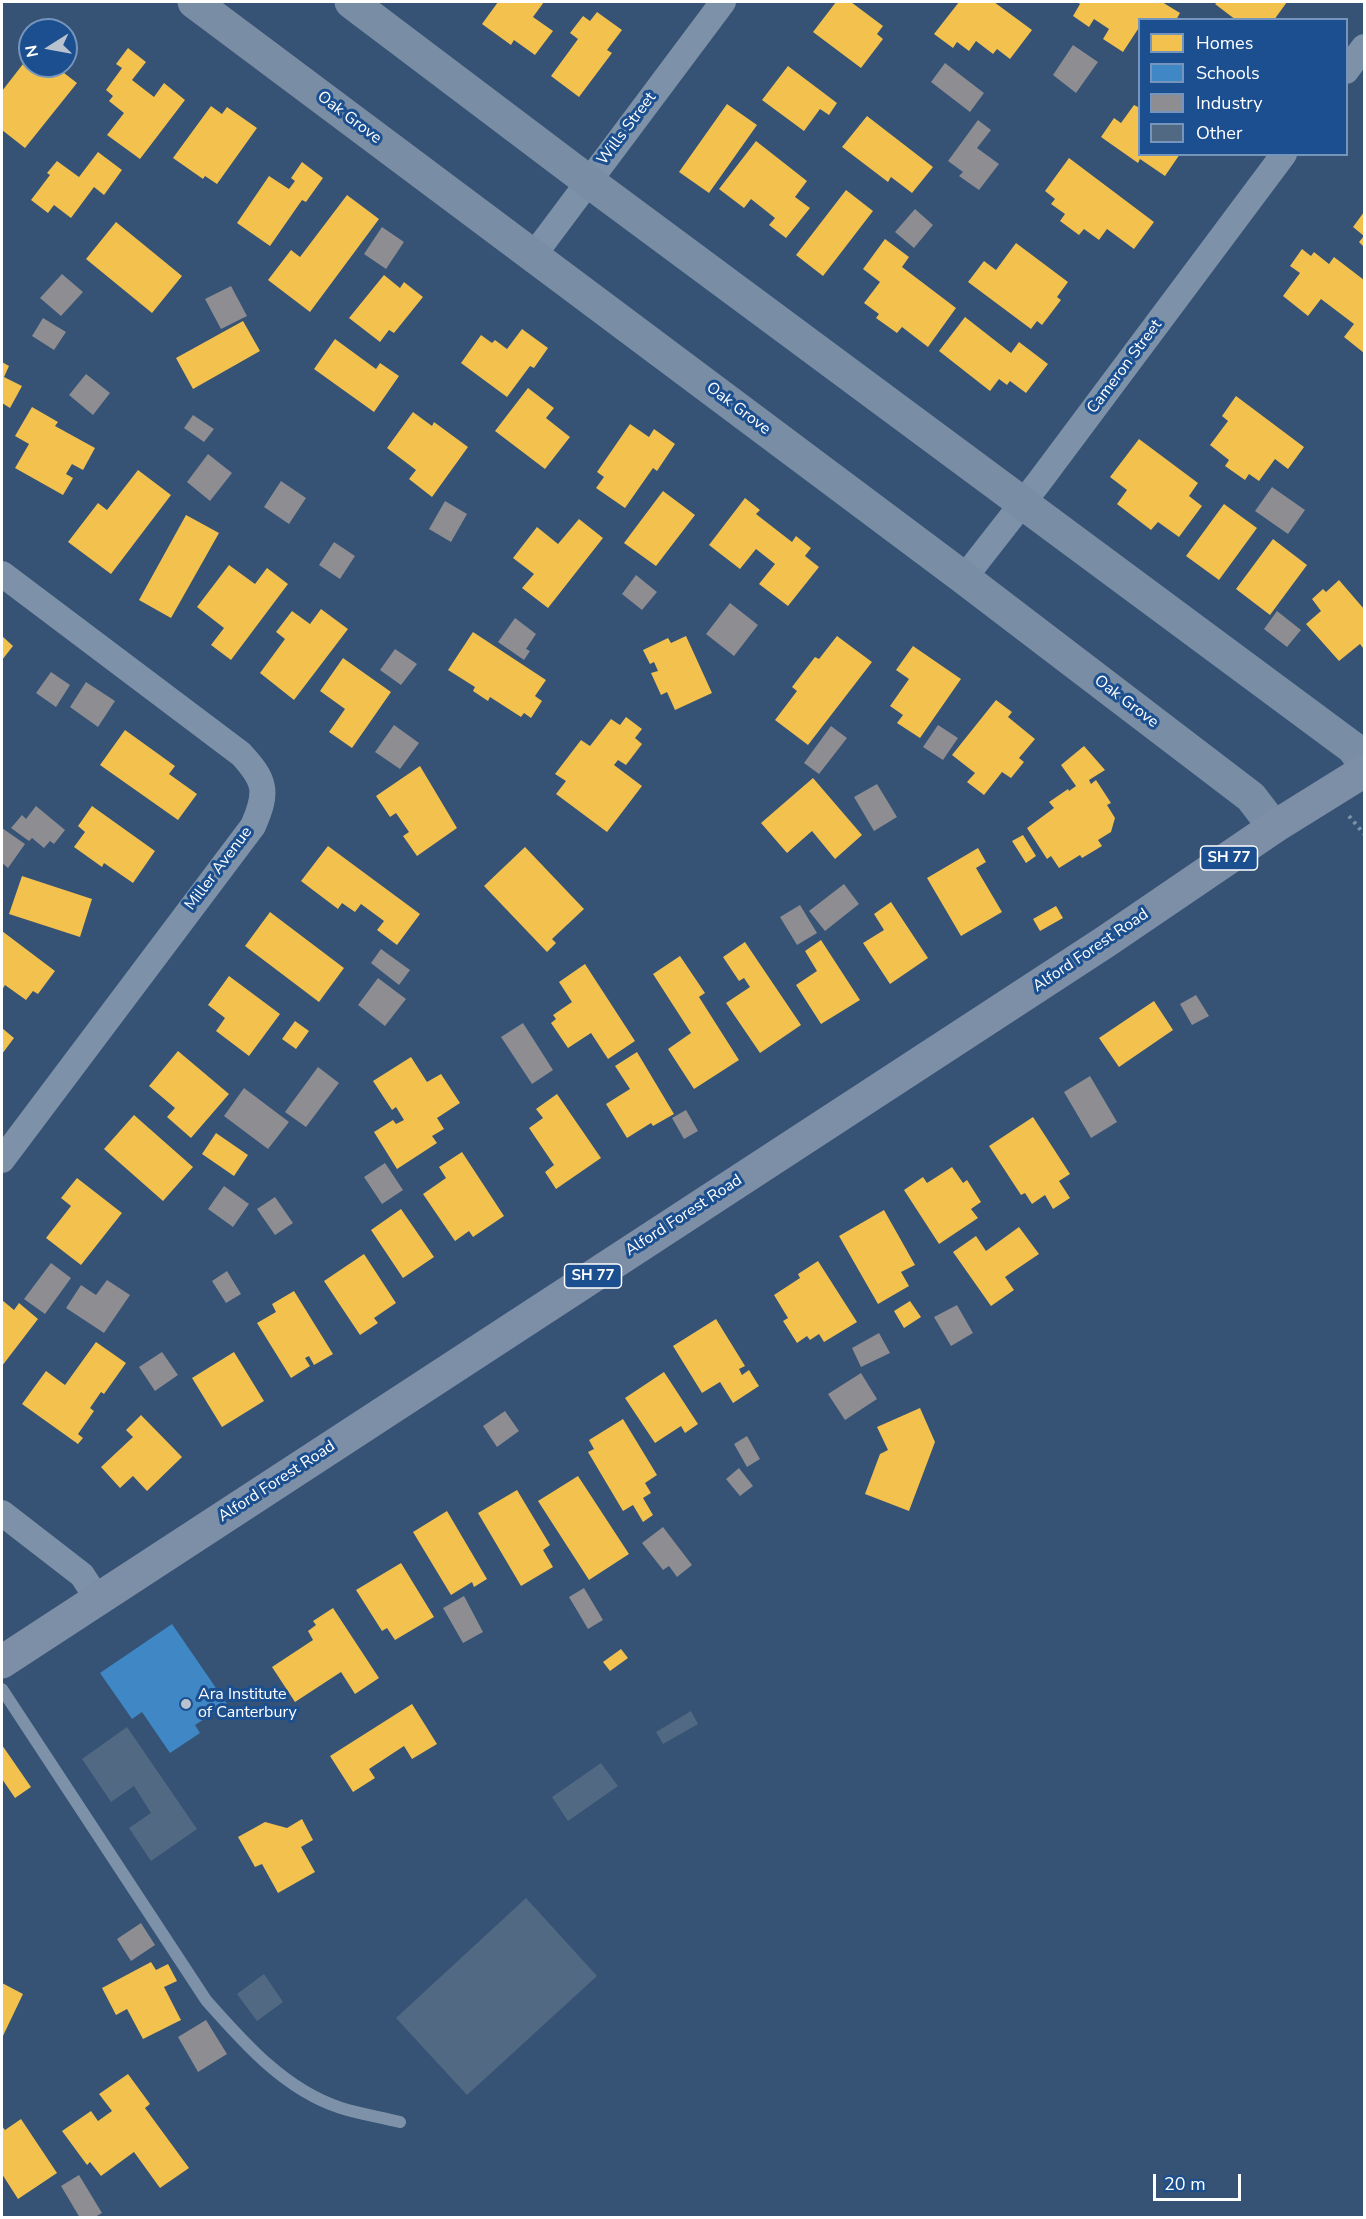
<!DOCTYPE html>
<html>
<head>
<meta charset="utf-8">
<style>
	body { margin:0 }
	#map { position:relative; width:1366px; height:2219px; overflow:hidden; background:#365274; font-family:"Nunito Sans",sans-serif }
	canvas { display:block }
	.frame { position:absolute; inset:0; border:3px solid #fff; pointer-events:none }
	.legend { position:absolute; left:1138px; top:18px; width:210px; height:138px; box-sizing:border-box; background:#1b4f8f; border:2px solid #7695bc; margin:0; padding:8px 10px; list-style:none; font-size:18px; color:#fff }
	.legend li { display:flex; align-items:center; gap:12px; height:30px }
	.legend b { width:30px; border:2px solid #7695bc }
	.north { position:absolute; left:18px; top:18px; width:60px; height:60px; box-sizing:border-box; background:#1b4f8f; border:2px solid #7695bc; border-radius:50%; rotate:259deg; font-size:16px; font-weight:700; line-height:24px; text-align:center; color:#fff }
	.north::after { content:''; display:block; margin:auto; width:21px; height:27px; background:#b9c2ce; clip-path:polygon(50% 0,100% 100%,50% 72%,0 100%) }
	.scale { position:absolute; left:1153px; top:2174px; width:88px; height:27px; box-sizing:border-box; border:3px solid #fff; border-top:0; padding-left:8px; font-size:18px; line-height:21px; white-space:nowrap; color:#fff; -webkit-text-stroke:4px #1b4f8f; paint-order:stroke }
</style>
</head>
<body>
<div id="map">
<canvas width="1366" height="2219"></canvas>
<div class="frame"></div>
<ul class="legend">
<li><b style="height:16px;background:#f2c14e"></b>Homes</li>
<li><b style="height:16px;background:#3f88c5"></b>Schools</li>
<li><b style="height:16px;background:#8d8d92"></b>Industry</li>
<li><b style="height:16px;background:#526984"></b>Other</li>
</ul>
<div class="north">N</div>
<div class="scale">20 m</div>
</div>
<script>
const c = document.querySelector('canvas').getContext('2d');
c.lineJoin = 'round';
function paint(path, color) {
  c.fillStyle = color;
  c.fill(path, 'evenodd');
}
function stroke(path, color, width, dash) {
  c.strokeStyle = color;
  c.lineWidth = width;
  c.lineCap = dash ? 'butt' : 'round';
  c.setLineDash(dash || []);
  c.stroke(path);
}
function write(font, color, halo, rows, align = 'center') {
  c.font = font + ' "Nunito Sans",sans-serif';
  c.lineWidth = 6;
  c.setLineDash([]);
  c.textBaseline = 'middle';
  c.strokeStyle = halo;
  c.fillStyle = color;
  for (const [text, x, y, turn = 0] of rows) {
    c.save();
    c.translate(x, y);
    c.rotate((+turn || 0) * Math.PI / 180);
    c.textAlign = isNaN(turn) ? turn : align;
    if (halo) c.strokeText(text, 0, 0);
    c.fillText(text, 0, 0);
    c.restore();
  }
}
const homes = new Path2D(`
	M498,2H544L533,17L553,31L535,55L514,40L511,45L482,24Z
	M836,2H851L883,26L877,34L883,39L861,68L813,32Z
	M959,2H994L1032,30L1010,59L997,49L993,54L976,41L969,51L957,42L953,48L934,34Z
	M1077,2H1162L1180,13L1176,20H1140V26L1123,52L1103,39L1109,29L1094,19L1089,27L1073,16L1080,4Z
	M1218,2H1287L1274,20H1236L1215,4Z
	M597,12L622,30L607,50L612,53L579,97L551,76L578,39L570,33L583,16L590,21Z
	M128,48L146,62L132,80L154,97L164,83L185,100L140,159L107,135L124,113L109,101L113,96L106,90L122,68L116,64Z
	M30,55V66H55L77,83L25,148L2,130V91Z
	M788,66L837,103L829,115L820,109L804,131L762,100Z
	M727,104L757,125L709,193L679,172Z
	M1134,105L1140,108V154H1180L1165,176L1140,159L1138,163L1101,137L1114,118L1121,123Z
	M211,106L222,114L227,107L257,128L217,184L205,176L203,179L173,158Z
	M867,116L933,167L912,193L891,177L888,182L842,147Z
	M756,141L807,181L795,197L810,208L786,238L769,225L775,218L751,199L744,208L719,189Z
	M98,152L122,170L104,195L94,187L71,218L54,205L48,213L31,200L50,175L47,173L57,161L79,177Z
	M1069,158L1154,222L1134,249L1107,229L1099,240L1084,229L1079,235L1060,221L1065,214L1051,204L1055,199L1045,191Z
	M302,162L323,178L306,202L302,200L270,246L237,223L269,176L289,189L295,181L291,178Z
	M846,190L873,211L823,276L796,255Z
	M347,195L379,219L310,312L268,280L291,250L300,257Z
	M1364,212V247L1359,242L1364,236L1353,227Z
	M116,222L182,276L152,313L86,259Z
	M885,239L909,257L902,267L956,308L928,347L902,327L897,333L876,318L879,314L864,303L880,282L863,269Z
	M1016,243L1068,282L1057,297L1061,300L1042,325L1037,321L1031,329L968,282L984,261L996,270Z
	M1302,249L1311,256L1314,252L1329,264L1334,257L1364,280V353L1344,337L1354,324L1321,299L1308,316L1283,296L1300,273L1290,266Z
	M384,275L400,288L404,282L423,297L394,333L389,330L380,342L349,318Z
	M965,317L1011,353L1019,342L1048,364L1026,393L1010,381L1007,385L999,379L990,391L939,351Z
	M243,321L260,351L193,389L176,358Z
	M522,329L548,348L534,368L530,366L507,397L461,363L481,335L492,343L495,340L507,349Z
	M335,339L376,369L380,363L399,376L374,412L314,369Z
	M2,362L9,366L4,377L22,386L10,408L2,403Z
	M528,388L554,408L546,418L570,437L545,469L495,431Z
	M1236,396L1304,447L1288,469L1275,459L1259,481L1249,474L1245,480L1225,466L1229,460L1210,445L1228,421L1222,416Z
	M32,407L58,422L55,426L95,448L83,470L72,464L66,474L73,478L63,495L15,468L29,444L15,436Z
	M413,412L432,426L434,422L468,447L432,497L409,479L416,470L387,448Z
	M630,424L649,437L654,429L675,444L657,471L653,468L625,508L596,488L604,477L597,472Z
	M1139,439L1198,483L1189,496L1202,506L1179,537L1158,522L1151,530L1117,504L1127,490L1110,477Z
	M138,470L171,495L111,574L68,542L98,503L107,510Z
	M663,491L695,515L656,566L624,543Z
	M745,498L760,510L756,514L792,542L796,536L811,548L805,556L819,567L788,606L759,584L775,564L756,549L740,569L709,545Z
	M1224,504L1257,528L1219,580L1186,556Z
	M186,515L219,533L171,618L139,600Z
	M579,519L603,538L548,608L522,588L534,574L513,558L537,527L558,544Z
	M1273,539L1307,565L1270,615L1236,589Z
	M229,565L255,584L267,568L288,584L231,660L211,645L224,628L197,607Z
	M1339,580L1364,609V647L1363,648L1360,644L1339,661L1306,624L1321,611L1312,599L1323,589L1326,592Z
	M321,609L348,629L294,700L260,673L285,639L276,632L292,611L310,624Z
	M473,632L546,680L535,696L542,701L531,718L524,713L521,717L490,697L488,701L473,691L475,687L448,670Z
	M2,636L13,646L2,660Z
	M686,636L712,693L675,710L667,692L661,695L651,673L658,671L654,662L650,664L643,650L668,638L671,643Z
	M837,636L872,662L808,745L775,720L797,691L792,687L815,657L819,659Z
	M913,646L961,679L920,738L897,723L903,715L890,706L909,679L896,670Z
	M343,658L391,692L352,748L329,732L345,709L320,691Z
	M996,700L1012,712L1008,717L1035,739L1019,758L1024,762L1011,778L1002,772L984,795L967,782L975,773L952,755Z
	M626,717L642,729L635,738L642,744L626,765L618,760L614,765L642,786L607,832L556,794L566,781L555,774L581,740L590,746L611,719L620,725Z
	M125,730L175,766L169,774L197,794L178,820L100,765Z
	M1084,746L1105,770L1089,780L1091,784L1096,780L1111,803L1107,805L1115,818L1111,832L1098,840L1102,846L1082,858L1080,855L1059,868L1051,856L1047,859L1027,828L1054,808L1049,802L1068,789L1069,791L1076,786L1061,765Z
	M420,766L457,828L417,856L403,836L409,832L396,813L390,817L376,796Z
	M813,778L862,835L835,859L812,831L787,853L761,823Z
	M92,806L155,851L133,883L104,863L102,867L74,847L85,832L78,826Z
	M1023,835L1036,856L1026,863L1012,841Z
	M328,846L420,914L397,945L377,930L384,921L361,904L355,912L342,903L338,909L301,881Z
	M525,847L584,909L552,939L556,943L547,952L484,886Z
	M978,848L986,862L976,868L1002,912L961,936L927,878Z
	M22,876L92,899L80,937L9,914Z
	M891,902L928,958L890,984L863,943L884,930L874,914Z
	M1056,906L1063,918L1040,931L1033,919Z
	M270,912L344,968L319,1002L245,946Z
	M2,931L55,971L38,994L33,991L26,1000L5,985L2,990Z
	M821,940L860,1000L821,1024L796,985L817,971L805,951Z
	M745,942L801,1025L760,1053L726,1003L750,987L744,978L739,981L723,957Z
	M680,956L705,993L699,997L739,1060L694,1089L668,1049L691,1033L653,974Z
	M585,964L635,1041L608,1059L591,1033L568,1048L551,1023L556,1019L553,1015L572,1002L559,982Z
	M229,976L280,1014L249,1056L216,1031L225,1018L208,1005Z
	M1154,1001L1173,1030L1119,1067L1099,1038Z
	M295,1021L309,1031L296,1049L282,1039Z
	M2,1028L14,1038L2,1054Z
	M178,1051L229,1094L191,1138L167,1117L175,1108L149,1086Z
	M637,1052L674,1114L653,1126L651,1123L627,1138L606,1104L630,1089L615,1066Z
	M411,1057L427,1082L441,1074L460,1103L437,1118L444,1129L432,1136L437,1143L397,1169L374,1132L393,1120L396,1124L404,1120L396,1107L392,1110L373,1081Z
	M557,1094L601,1158L556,1189L545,1172L554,1165L529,1128L543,1118L536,1109Z
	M134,1115L193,1167L163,1201L104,1149Z
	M1033,1117L1070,1174L1059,1181L1070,1198L1053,1209L1045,1195L1032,1204L1025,1193L1021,1195L989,1146Z
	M216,1133L248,1155L234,1176L202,1154Z
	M462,1152L504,1216L473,1237L469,1231L455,1241L423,1194L446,1178L439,1167Z
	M952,1167L963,1183L967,1180L981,1202L971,1209L978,1218L939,1244L904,1190L923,1177L927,1183Z
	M77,1178L122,1213L81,1265L46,1238L71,1206L61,1198Z
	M401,1209L434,1257L403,1278L371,1230Z
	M884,1210L915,1265L901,1272L909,1286L878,1304L839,1236Z
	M1019,1227L1039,1254L1005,1277L1014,1290L991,1306L953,1252L976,1236L986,1251Z
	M364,1254L396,1303L374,1318L378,1323L360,1335L324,1281Z
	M818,1261L857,1322L824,1342L819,1334L810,1340L807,1336L797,1343L783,1321L788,1318L774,1295L800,1278L798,1274Z
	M294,1291L333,1354L314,1365L309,1356L305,1358L310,1366L291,1378L257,1323L276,1312L272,1304Z
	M2,1300L14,1310L19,1303L38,1319L2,1366Z
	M910,1301L921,1317L904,1328L894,1311Z
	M716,1319L745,1366L739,1369L742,1375L749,1370L759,1386L733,1403L720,1382L702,1393L673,1346Z
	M96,1342L126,1363L104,1394L101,1392L90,1408L94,1411L78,1434L83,1438L78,1444L22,1404L46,1371L65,1385Z
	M234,1352L264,1401L222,1427L192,1378Z
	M664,1372L698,1424L685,1433L681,1426L655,1443L625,1398Z
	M920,1408L935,1442L909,1511L865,1494L880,1454L888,1450L877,1427Z
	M141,1415L182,1457L147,1491L133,1476L120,1488L101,1467L133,1437L126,1430Z
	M623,1419L657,1475L645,1483L651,1493L643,1498L653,1515L643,1522L633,1505L623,1511L588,1452L594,1449L589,1440Z
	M578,1476L629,1554L589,1580L538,1501Z
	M517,1490L550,1545L543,1550L553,1567L521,1586L478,1513Z
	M447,1511L487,1579L474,1587L472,1582L451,1595L413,1532Z
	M401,1563L434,1617L395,1640L387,1628L382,1631L356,1590Z
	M333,1608L379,1678L355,1694L341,1672L295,1702L272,1667L313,1640L308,1631L316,1625L313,1621Z
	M621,1649L628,1658L610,1671L603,1662Z
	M412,1704L437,1744L412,1759L404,1746L369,1769L375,1778L353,1792L330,1756Z
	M2,1745L31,1787L15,1798L2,1779Z
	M302,1819L313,1840L301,1847L315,1872L278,1893L262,1864L255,1867L238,1837L265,1822L287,1828Z
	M151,1962L156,1970L168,1964L177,1981L164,1987L181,2020L143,2039L127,2009L116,2015L102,1988Z
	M2,1983L23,1994L2,2038Z
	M128,2074L150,2104L145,2108L189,2168L160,2188L134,2152L101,2176L90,2162L87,2165L62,2131L91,2111L98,2121L112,2111L99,2094Z
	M21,2119L57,2173L18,2199L2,2174V2126L5,2130Z`);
const schools = new Path2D(`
	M172,1624L227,1704L195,1725L200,1733L170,1753L142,1712L132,1719L100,1673Z`);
const industry = new Path2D(`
	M1073,45L1098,62L1076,93L1053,75Z
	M945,63L984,93L970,112L931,82Z
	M978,120L991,130L977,148L999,164L979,190L959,176L963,172L948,161Z
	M915,209L933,225L914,248L895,232Z
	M382,227L404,242L386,269L364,254Z
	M62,274L83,292L61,316L40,298Z
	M231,286L247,316L221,329L205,299Z
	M43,318L66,332L54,350L32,336Z
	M86,374L110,393L93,415L69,395Z
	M193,415L214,429L204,442L184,428Z
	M208,454L232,473L210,501L187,482Z
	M281,481L306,498L289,524L264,507Z
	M1272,487L1305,510L1288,534L1255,511Z
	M445,501L467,514L451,542L429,529Z
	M334,542L355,556L340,579L319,565Z
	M636,575L657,592L642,610L622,594Z
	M730,603L758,625L734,656L706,634Z
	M1277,611L1301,630L1287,647L1264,629Z
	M515,618L536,634L526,649L530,651L524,660L498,642Z
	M395,649L417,664L401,685L380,670Z
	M51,672L70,685L56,707L36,693Z
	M86,682L115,701L98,727L70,707Z
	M394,725L419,743L400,769L375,752Z
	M938,725L958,738L943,760L923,747Z
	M831,726L847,738L819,774L804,763Z
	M877,784L897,817L874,831L854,797Z
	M36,806L65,830L54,844L50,841L44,848L32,838L29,841L11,828L22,815L26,819Z
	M2,828L25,844L8,868L2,863Z
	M844,884L859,904L825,931L809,911Z
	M800,905L817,933L797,945L780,917Z
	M381,949L410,970L399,985L371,963Z
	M378,978L406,999L385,1026L358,1005Z
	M1196,995L1209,1016L1192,1025L1180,1004Z
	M523,1023L553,1070L532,1084L501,1037Z
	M318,1067L339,1083L306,1127L285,1112Z
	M1090,1076L1117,1122L1091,1138L1064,1092Z
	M244,1088L289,1122L268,1149L224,1116Z
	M686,1110L698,1131L684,1139L672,1118Z
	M385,1163L403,1190L382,1204L364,1177Z
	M224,1186L249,1204L233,1227L208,1209Z
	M275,1197L293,1223L275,1235L257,1209Z
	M51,1263L71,1278L45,1314L24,1299Z
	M227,1271L241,1294L226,1303L212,1281Z
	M107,1280L130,1295L104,1333L66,1308L81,1285L96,1295Z
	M957,1305L973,1333L951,1346L934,1317Z
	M879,1333L890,1353L861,1367L852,1348Z
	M162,1352L178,1375L155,1391L139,1367Z
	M861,1373L877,1399L845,1420L828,1394Z
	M505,1411L519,1431L497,1447L483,1426Z
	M747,1436L760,1459L747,1467L734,1444Z
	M739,1468L753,1486L740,1496L726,1479Z
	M663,1527L692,1565L677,1577L669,1566L663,1570L642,1543Z
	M584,1588L603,1620L588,1629L569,1597Z
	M464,1596L483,1632L463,1643L443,1608Z
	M141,1923L155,1945L131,1961L117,1939Z
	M206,2020L227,2054L198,2072L178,2037Z
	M79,2175L102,2213L93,2218H80L61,2186Z`);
const building = new Path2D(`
	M691,1711L698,1724L663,1744L656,1732Z
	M127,1727L197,1829L151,1861L129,1828L151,1813L134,1786L111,1802L82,1759Z
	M601,1763L618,1786L568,1821L552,1797Z
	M526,1898L597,1976L467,2095L396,2018Z
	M264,1974L283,2002L257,2021L237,1994Z`);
const path = new Path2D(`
	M1349,816L1364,834`);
const lane = new Path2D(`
	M2,1689L206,2000C244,2043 285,2090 341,2108C360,2114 380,2117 400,2122`);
const street = new Path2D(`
	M1346,71L1364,47
	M533,256L723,2
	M2,574L241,754C266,781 268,792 253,826L2,1160
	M964,578L1039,482L1284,154
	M2,1513L82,1575L97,1598`);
const secondary = new Path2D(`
	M194,2L964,578L1251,797L1274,827
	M351,2L588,181L1353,748L1364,764`);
const primary = new Path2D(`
	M2,1662L1105,942L1274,827L1364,771`);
const markers = [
	[186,1704,6,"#b9c2ce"]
];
const shields = [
	[1229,858,57],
	[593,1276,57]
];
const shieldNames = [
	["SH 77",1229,858],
	["SH 77",593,1276]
];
const streetNames = [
	["Oak Grove",349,118,37],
	["Wills Street",627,129,-53],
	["Cameron Street",1125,367,-53],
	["Oak Grove",738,409,37],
	["Oak Grove",1126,702,37],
	["Miller Avenue",219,869,-53],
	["Alford Forest Road",1091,951,-34],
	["Alford Forest Road",684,1216,-33],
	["Alford Forest Road",277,1482,-33]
];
const poiNames = [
	["Ara Institute",198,1695],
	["of Canterbury",198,1713]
];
paint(homes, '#f2c14e');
paint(schools, '#3f88c5');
paint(industry, '#8d8d92');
paint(building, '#526984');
stroke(path, '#7d92a8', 4, [3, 4.5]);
stroke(lane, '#7d92a8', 12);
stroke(street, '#7d92a8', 26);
stroke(secondary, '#798da4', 33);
stroke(primary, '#7d8ea7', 33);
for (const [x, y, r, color] of markers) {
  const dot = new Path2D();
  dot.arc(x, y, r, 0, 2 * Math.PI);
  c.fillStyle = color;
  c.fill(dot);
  stroke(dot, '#1b4f8f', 2);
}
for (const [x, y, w] of shields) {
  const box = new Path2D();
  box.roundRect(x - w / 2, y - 12, w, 24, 4.5);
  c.fillStyle = '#1b4f8f';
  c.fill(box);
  stroke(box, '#fff', 1.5);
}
write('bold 15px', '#fff', null, shieldNames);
write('16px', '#fff', '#1b4f8f', streetNames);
write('16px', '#fff', '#1b4f8f', poiNames, 'left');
</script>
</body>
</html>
